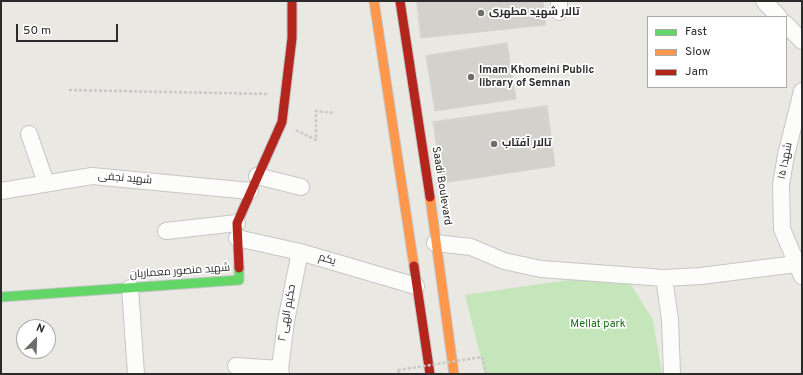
<!DOCTYPE html>
<html>
<head>
<meta charset="utf-8">
<style>
	body { margin:0 }
	#map { position:relative; width:803px; height:375px; overflow:hidden; background:#eae8e2; font-family:Overpass,sans-serif }
	canvas { display:block }
	.frame { position:absolute; inset:0; border:2px solid #2b2b2b; pointer-events:none }
	.legend { position:absolute; left:647px; top:16px; width:140px; height:72px; box-sizing:border-box; background:#fff; border:1px solid #aaa; margin:0; padding:5px 7px; list-style:none; font-size:12px; color:#2b2b2b }
	.legend li { display:flex; align-items:center; gap:8px; height:20px }
	.legend b { width:20px; border:1px solid #aaa }
	.north { position:absolute; left:16px; top:319px; width:40px; height:40px; box-sizing:border-box; background:#fff; border:1px solid #aaa; border-radius:50%; rotate:23deg; font-size:11px; font-weight:700; line-height:16px; text-align:center; color:#2b2b2b }
	.north::after { content:''; display:block; margin:auto; width:14px; height:18px; background:#6e6d6b; clip-path:polygon(50% 0,100% 100%,50% 72%,0 100%) }
	.scale { position:absolute; left:16px; top:24px; width:102px; height:18px; box-sizing:border-box; border:2px solid #2b2b2b; border-top:0; padding-left:5px; font-size:12px; line-height:14px; white-space:nowrap; color:#2b2b2b; -webkit-text-stroke:3px #fff; paint-order:stroke }
</style>
</head>
<body>
<div id="map">
<canvas width="803" height="375"></canvas>
<div class="frame"></div>
<ul class="legend">
<li><b style="height:5px;background:#63d668"></b>Fast</li>
<li><b style="height:5px;background:#ff974d"></b>Slow</li>
<li><b style="height:5px;background:#b3261e"></b>Jam</li>
</ul>
<div class="north">N</div>
<div class="scale">50 m</div>
</div>
<script>
const c = document.querySelector('canvas').getContext('2d');
c.lineJoin = 'round';
function paint(path, color) {
  c.fillStyle = color;
  c.fill(path, 'evenodd');
}
function stroke(path, color, width, dash) {
  c.strokeStyle = color;
  c.lineWidth = width;
  c.lineCap = dash ? 'butt' : 'round';
  c.setLineDash(dash || []);
  c.stroke(path);
}
function write(font, color, halo, rows, align = 'center') {
  c.font = font + ' Overpass,Cairo,sans-serif';
  c.lineWidth = 3.5;
  c.setLineDash([]);
  c.textBaseline = 'middle';
  c.strokeStyle = halo;
  c.fillStyle = color;
  for (const [text, x, y, turn = 0] of rows) {
    c.save();
    c.translate(x, y);
    c.rotate((+turn || 0) * Math.PI / 180);
    c.textAlign = isNaN(turn) ? turn : align;
    if (halo) c.strokeText(text, 0, 0);
    c.fillText(text, 0, 0);
    c.restore();
  }
}
const green = new Path2D(`
	M623,272L653,320L662,374H485L465,295Z`);
const building = new Path2D(`
	M417,1H543L546,25L421,38Z
	M507,43L516,99L435,111L426,56Z
	M547,106L555,166L442,183L433,122Z`);
const path = new Path2D(`
	M69,90L269,94
	M296,130L316,140V111L334,113
	M482,357L486,374
	M398,370L399,374`);
const street = new Path2D(`
	M559,1V12
	M764,1L779,17
	M786,24L802,41
	M802,91L786,155L781,185L782,229L802,276
	M29,134L46,183
	M257,176L301,187
	M1,191L92,176L250,191
	M166,231L237,223
	M237,238L300,252L416,286
	M435,243L471,247L504,261L541,269L664,278
	M130,288L136,374
	M236,366L280,369
	M281,374L280,369L286,321L300,252
	M672,374L670,319L664,278L701,276L796,264`);
const fast = new Path2D(`
	M1,297L239,280V268`);
const slow = new Path2D(`
	M374,1L414,266
	M430,197L454,374`);
const jam = new Path2D(`
	M400,1L430,197
	M414,266L430,374
	M239,268L237,223L282,122L292,38V1`);
const pathBridge = new Path2D(`
	M398,370L482,357`);
const markers = [
	[481,13,4,"#6e6d6b"],
	[471,77,4,"#6e6d6b"],
	[494,144,4,"#6e6d6b"]
];
const poiNames = [
	["تالار شهید مطهری",489,13],
	["Imam Khomeini Public",479,71],
	["library of Semnan",479,84],
	["تالار آفتاب",502,144]
];
const streetNames = [
	["شهدا ۱۵",786,161,-79],
	["شهید نجفی",125,179,5],
	["Saadi Boulevard",441,186,81],
	["یکم",327,260,16],
	["شهید منصور معماریان",180,272,-4],
	["حکیم الهی ۲",288,313,-80]
];
const parkNames = [
	["Mellat park",598,325]
];
paint(green, '#c5e5bb');
paint(building, '#d3d1cc');
stroke(building, '#d5d3ce', 1);
stroke(street, '#c7c6c6', 18);
stroke(fast, '#c7c6c6', 11);
stroke(slow, '#c7c6c6', 11);
stroke(jam, '#c7c6c6', 11);
stroke(path, '#c8c8c7', 2.5, [3, 2]);
stroke(street, '#fcfcfb', 16);
stroke(fast, '#63d668', 9);
stroke(slow, '#ff974d', 9);
stroke(jam, '#b3261e', 9);
stroke(pathBridge, '#c8c8c7', 2.5, [3, 2]);
for (const [x, y, r, color] of markers) {
  const dot = new Path2D();
  dot.arc(x, y, r, 0, 2 * Math.PI);
  c.fillStyle = color;
  c.fill(dot);
  stroke(dot, '#fff', 1.5);
}
write('bold 11px', '#2b2b2b', '#fff', poiNames, 'left');
write('11px', '#2b2b2b', '#fff', streetNames);
write('11px', '#1d691b', '#fff', parkNames);
</script>
</body>
</html>
